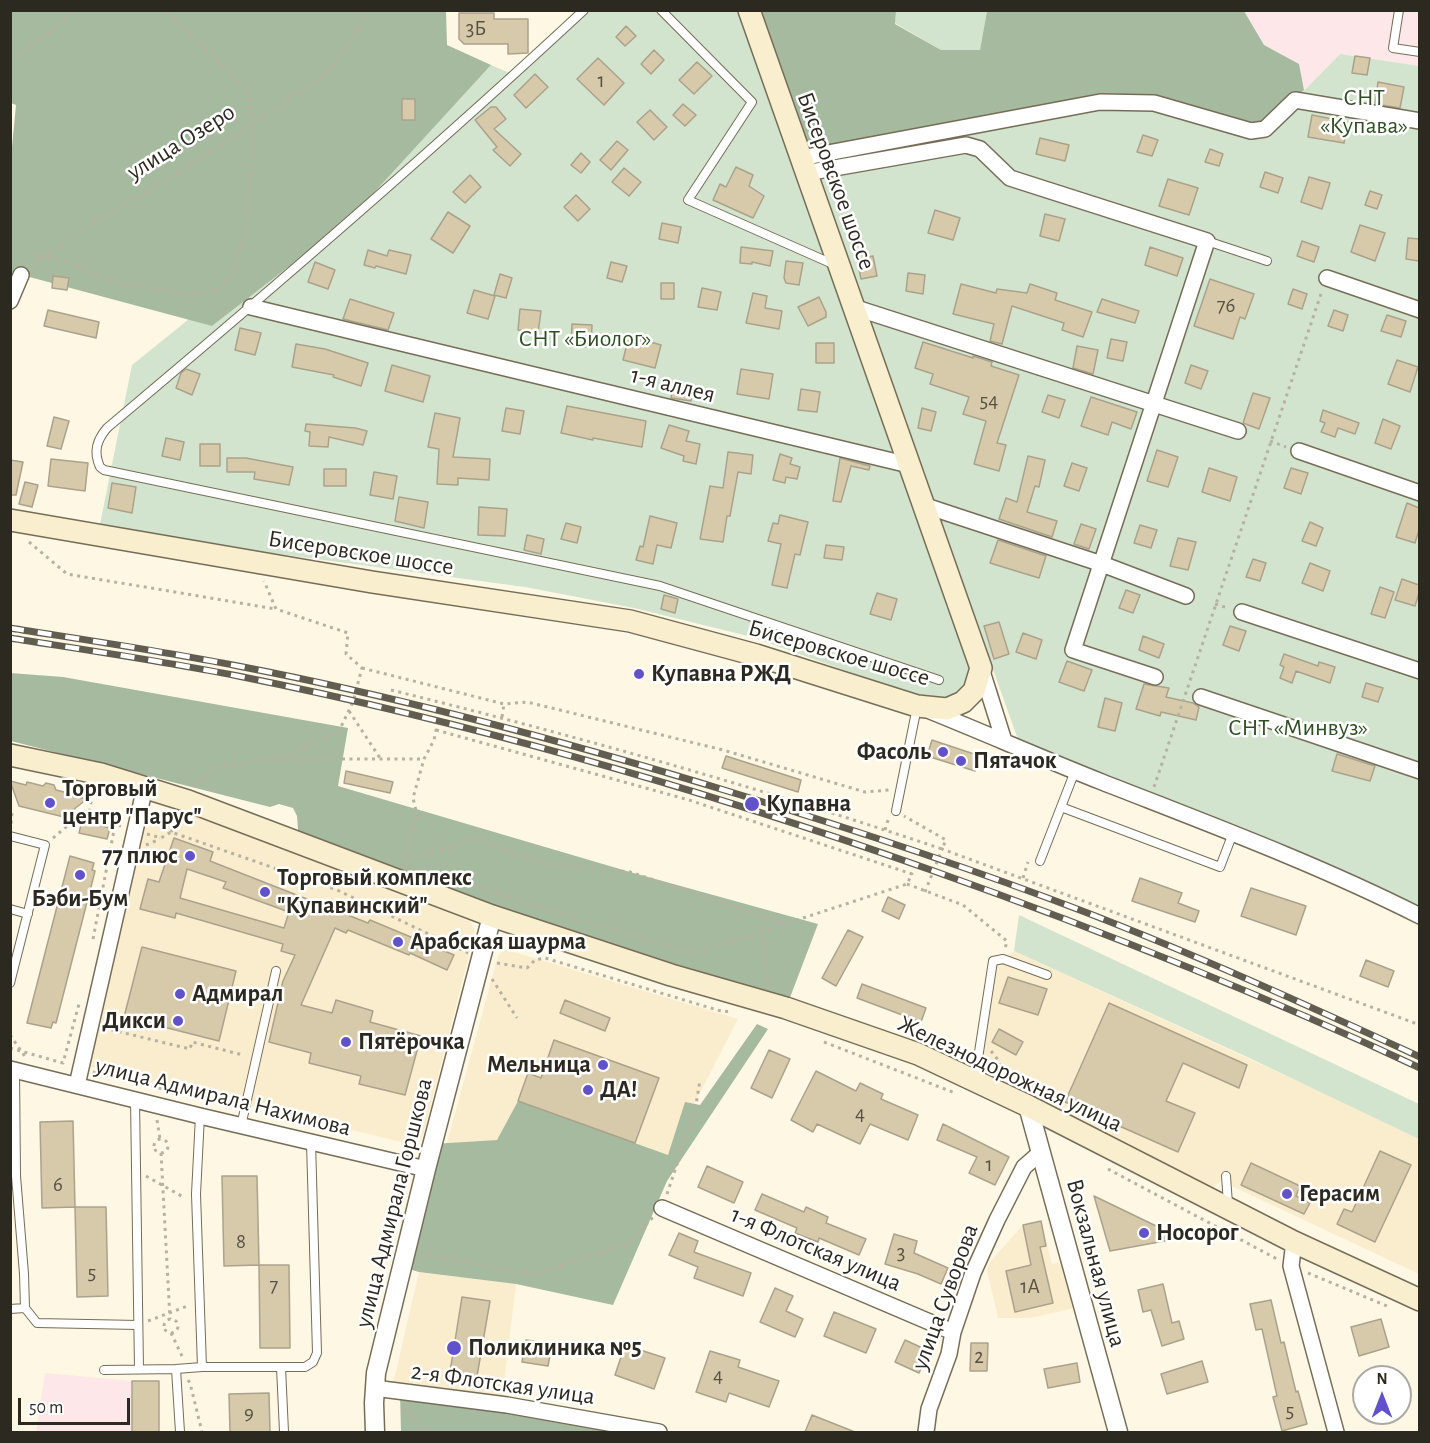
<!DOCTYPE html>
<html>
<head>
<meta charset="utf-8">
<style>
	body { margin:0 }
	#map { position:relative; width:1430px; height:1443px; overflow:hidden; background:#fef7e3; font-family:"Alegreya Sans",sans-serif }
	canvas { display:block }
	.frame { position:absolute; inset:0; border:12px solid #2c2920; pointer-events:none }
	.north { position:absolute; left:1352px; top:1365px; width:60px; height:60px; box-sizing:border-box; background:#fff; border:2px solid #aba9a6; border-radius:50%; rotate:0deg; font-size:16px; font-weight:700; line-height:24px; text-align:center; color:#2c2920 }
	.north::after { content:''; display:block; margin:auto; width:21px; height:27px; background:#6152cb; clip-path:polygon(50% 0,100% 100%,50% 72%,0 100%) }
	.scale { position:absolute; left:18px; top:1398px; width:112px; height:27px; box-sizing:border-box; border:3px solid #2c2920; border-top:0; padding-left:8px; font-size:18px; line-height:21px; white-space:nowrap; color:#2c2920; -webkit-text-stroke:4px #fff; paint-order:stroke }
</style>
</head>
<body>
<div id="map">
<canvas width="1430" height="1443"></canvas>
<div class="frame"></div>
<div class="north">N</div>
<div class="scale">50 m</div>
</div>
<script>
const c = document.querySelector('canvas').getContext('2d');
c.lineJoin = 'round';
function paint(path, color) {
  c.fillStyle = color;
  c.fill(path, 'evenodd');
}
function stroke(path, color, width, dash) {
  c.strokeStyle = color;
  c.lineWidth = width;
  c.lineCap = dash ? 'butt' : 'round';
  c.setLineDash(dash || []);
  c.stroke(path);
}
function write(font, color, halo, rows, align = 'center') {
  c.font = font + ' "Alegreya Sans",sans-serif';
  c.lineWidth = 5;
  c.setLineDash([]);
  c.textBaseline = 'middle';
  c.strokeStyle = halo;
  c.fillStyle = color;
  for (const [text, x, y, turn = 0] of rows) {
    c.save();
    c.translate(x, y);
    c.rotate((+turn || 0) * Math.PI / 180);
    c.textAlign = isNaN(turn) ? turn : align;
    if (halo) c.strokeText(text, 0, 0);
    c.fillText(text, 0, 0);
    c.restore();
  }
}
const built = new Path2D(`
	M174,811L192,814L470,921L475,931L422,1139L406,1143L87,1066L143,831L154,819Z
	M504,949L738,1019L668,1155L518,1101L497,1140L447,1143L498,956Z
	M1014,951L1419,1137V1274L1221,1181L1213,1188L1065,1110L980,1058L993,961L1003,959Z
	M1041,1221L1052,1264L1062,1262L1074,1308L1030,1318H998L987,1270L990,1262L1023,1225Z
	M419,1272L516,1284L502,1398L393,1384Z`);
const industrial = new Path2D(`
	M1244,11H1419V66L1340,54L1304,90L1299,64L1264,45Z
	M45,1373L132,1381H159V1432H36Z`);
const green = new Path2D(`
	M584,11H739L971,669C959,703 952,700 919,697L752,637L634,608L525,587L257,551L100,524L132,365L189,319L212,326L349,220L491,65L514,75Z
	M896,11H987L980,50H941L895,23Z
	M1340,54L1419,66V916L1021,748L810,156L1100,102L1271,124Z
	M1019,915L1419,1104V1139L1245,1056L1014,951Z`);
const forest = new Path2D(`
	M10,11H446L447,45L491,65L349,220L212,326L11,272L10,168L16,105L11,103Z
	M759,11H896L895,24L941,50H980L987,11H1244L1264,45L1299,64L1304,90L1265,129L1154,103L1100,102L810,156Z
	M10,673L63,677L348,728L338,786L630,872L818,924L786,1008L299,842L297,816L293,808L279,804L270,807L11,741Z
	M757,1024L768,1029L667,1181L613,1305L516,1284L419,1272L402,1267L432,1144L497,1140L518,1101L668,1155L685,1102L700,1105Z
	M400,1391L659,1432H401Z`);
const building = new Path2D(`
	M459,13H494V19H528V53L508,54V44H464L459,39Z
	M626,26L636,36L625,46L616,37Z
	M654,50L664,60L651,74L641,64Z
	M1355,56L1370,58L1367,75L1352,73Z
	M598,58L624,83L604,105L577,79Z
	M697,62L712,76L694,94L679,80Z
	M535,74L548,87L526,108L514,95Z
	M1378,82L1404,87L1400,108L1375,104Z
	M402,99H415V120H402Z
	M683,104L696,115L685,126L673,115Z
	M491,107H496L506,119L494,129L521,154L510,166L493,150L497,147L475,120Z
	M650,110L667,127L654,140L637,122Z
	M1312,115L1348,122L1344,143L1308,137Z
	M1143,135L1158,140L1152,156L1137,152Z
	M1040,138L1069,145L1065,161L1036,154Z
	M617,141L628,150L611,170L600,160Z
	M1210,149L1223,154L1219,166L1205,162Z
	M581,153L590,162L581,173L571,165Z
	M736,167L753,175L749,186L764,196L753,218L713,200L720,184L726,187Z
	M624,168L641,182L629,196L612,182Z
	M1265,172L1283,178L1278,193L1260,187Z
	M470,175L481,187L465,203L453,192Z
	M1309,177L1330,183L1322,209L1301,202Z
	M1168,179L1198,188L1189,215L1159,206Z
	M1370,191L1382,195L1377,209L1365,205Z
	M576,195L590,209L578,221L564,207Z
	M935,210L960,218L953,240L928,233Z
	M448,212L470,226L453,253L431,239Z
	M1045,214L1065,219L1059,241L1040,236Z
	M662,223L681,227L678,243L659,239Z
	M1360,225L1385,233L1375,261L1351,252Z
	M1408,238L1419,239V261L1406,259Z
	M1302,241L1319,247L1314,262L1297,256Z
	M741,247L773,251L770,266L752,262V264L740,263Z
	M1150,247L1183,258L1177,276L1145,265Z
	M368,250L387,256L389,250L411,255L406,274L376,266L375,268L364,265Z
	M873,256L877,276L861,279L857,259Z
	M786,261L803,263L799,285L786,283L784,278Z
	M315,262L335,270L328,289L308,282Z
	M611,262L627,266L622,282L607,278Z
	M908,273L925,275L923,294L906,291Z
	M500,274L512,278L506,298L494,295Z
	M53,276L69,278L67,290L52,288Z
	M1210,279L1254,294L1245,319L1240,317L1233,339L1194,326Z
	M661,283H674V299H661Z
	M961,284L996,293L997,289L1027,293L1030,284L1057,293L1055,300L1092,312L1083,337L1062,330L1064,323L1012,306L1002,344L990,341L994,324L953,314Z
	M702,288L721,292L717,310L698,307Z
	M1293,289L1307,294L1302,309L1288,304Z
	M474,290L495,296L488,319L467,313Z
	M753,293L767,296L765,308L782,311L779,329L746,323Z
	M819,297L826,312V317L808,326L798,307Z
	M350,299L394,313L388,330L343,319Z
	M1102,299L1139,311L1135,323L1097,312Z
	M520,309L541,311L538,333L518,330Z
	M48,310L99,322L96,338L44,326Z
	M1334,310L1348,315L1343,331L1328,326Z
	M1387,315L1406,321L1401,337L1381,331Z
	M572,324L592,325L591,347L571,346Z
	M240,328L261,333L255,355L235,350Z
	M629,336L661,345L655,368L623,360Z
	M1111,339L1127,342L1123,361L1107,358Z
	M923,342L973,358V356L992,362L991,366L1019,375L997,443L1006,445L999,471L974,464L986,421L963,414L969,397L930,384L933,374L915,368Z
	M816,343H834V363H816Z
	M296,344L325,349L368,363L361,386L333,377L334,375L292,367Z
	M1077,346L1098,350L1093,374L1073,368Z
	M1397,360L1418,367L1410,392L1388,384Z
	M392,365L430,376L423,402L385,391Z
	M1191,365L1208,371L1201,389L1185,383Z
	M186,369L200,374L192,395L176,388L181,373Z
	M741,369L773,374L769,399L737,394Z
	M674,382L693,385L691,401L671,398Z
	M801,389L820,392L817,412L798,410Z
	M1253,393L1270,398L1259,429L1243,423Z
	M1048,395L1065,400L1059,418L1042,412Z
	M1091,397L1137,412L1131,429L1112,422L1108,435L1081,426Z
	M567,406L646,421L642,447L593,438V440L561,433Z
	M506,408L524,411L520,434L502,431Z
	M922,408L936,412L931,431L918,428Z
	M1323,410L1359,423L1355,434L1338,428L1335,437L1321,432L1325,423L1320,421Z
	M435,413L460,418L453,457L490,459L489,480L458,478V485L437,484L439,449L428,447Z
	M54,417L69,421L61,449L47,446Z
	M1383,419L1400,426L1391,449L1375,443Z
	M306,424L355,428L367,431L363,445L329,437L328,447L309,446L310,432L305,431Z
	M669,425L689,431L686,441L700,444L696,464L683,461L684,456L661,448Z
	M166,438L184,442L180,460L162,456Z
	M200,444H220V466H200Z
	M1157,450L1178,457L1168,487L1147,481Z
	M728,452L753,455L751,474L738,472L730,516H727L723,542L700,539L710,486L723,488Z
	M780,454L792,458L790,464L800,467L797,479L786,477L785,483L773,480Z
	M1028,456L1045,460L1039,487L1035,486L1027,512L1057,521L1052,537L999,519L1006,498L1017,502Z
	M227,458H246L293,467L289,485L254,479L255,472H227Z
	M840,458L870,466L869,470L851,466L841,502L833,501Z
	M51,459L88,463L85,491L48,486Z
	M10,460L23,462L16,495H10Z
	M1072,463L1087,468L1079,491L1064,486Z
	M1209,468L1237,477L1230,501L1202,492Z
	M1291,468L1308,473L1301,494L1284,488Z
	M324,469H346V486H324Z
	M374,472L397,476L393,499L370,495Z
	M25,482L38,485L32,507L19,504Z
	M112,483L136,487L132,513L108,508Z
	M399,497L428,502L424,528L395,521Z
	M1407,503L1419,508V530L1415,543L1396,537Z
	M479,507L507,509L505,536L478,535Z
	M780,515L808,522L800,555L795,554L787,588L772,585L781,544L768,541L773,523L778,524Z
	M650,516L677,523L671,548L657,545L653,564L636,560L640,546L643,547Z
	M1310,522L1323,528L1316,546L1302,541Z
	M566,523L581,527L577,543L561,539Z
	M1081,524L1096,529L1089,549L1074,544Z
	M1140,525L1157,530L1151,548L1134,543Z
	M527,535L544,539L541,554L524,550Z
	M1178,538L1196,542L1188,570L1170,566Z
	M998,540L1046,556L1039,578L990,563Z
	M826,545L844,547L842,560L824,558Z
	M1253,559L1266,563L1260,581L1246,577Z
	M1310,563L1330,571L1323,591L1302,583Z
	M1402,579L1419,585V593L1415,606L1395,600Z
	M1380,587L1394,592L1385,618L1371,614Z
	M1126,590L1140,595L1133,613L1119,608Z
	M877,593L897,599L891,620L870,614Z
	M664,595L678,599L675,613L661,609Z
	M999,622L1009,654L994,659L984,626Z
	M1230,626L1246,631L1239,651L1223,645Z
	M1023,633L1042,640L1036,659L1016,652Z
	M1143,636L1164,644L1159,658L1139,650Z
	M1284,654L1318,666L1319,662L1335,667L1330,683L1296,671L1292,683L1280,678L1284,667L1280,665Z
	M1067,661L1092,670L1084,691L1059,682Z
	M1366,683L1383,688L1378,702L1362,697Z
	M1144,684L1169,688L1166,697L1193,703L1199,707L1196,720L1161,712L1160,716L1136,709Z
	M1105,698L1122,703L1115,731L1098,727Z
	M932,740L980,756L975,771L927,756Z
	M1337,754L1375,766L1370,781L1332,771Z
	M726,756L801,780L798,792L722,768Z
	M346,771L393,782L390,793L344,783Z
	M10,781L26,785L27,782L43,786L46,783L54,785L56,790L68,793V795L87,799L64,817L19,806Z
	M82,821L110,828L107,839L79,833Z
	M174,838L213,852L210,861L368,923L370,920L454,955L447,970L410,953L409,955L348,930L346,933L335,928L301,1005L332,1013L336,1000L373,1011L370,1022L421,1036L405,1095L359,1084L361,1076L309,1063L311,1053L269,1042L283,981L295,955L281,951L283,944L176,913L175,918L140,909L148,879L159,882ZM187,869L226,882L223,888L289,912L284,928L180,898Z
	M70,856L94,863L92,870L95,871L56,1023L53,1022L51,1028L27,1023Z
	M1140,878L1182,893L1178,903L1199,911L1195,922L1132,901Z
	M1251,888L1306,906L1296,935L1241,916Z
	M888,897L905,905L899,919L882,911Z
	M848,930L863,937L836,986L822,978Z
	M142,947L236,971L219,1041L124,1017Z
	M1366,960L1394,971L1388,987L1360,976Z
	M1008,977L1047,989L1038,1015L999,1003Z
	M862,984L926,1008L921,1022L857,998Z
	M565,1000L610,1018L605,1031L560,1013Z
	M1109,1003L1247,1065L1239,1088L1183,1063L1166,1101L1195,1113L1178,1152L1065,1102Z
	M999,1029L1023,1042L1016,1055L992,1042Z
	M554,1040L659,1078L635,1143L518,1101L528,1073L541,1078Z
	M769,1050L790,1059L772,1098L751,1088Z
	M816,1071L856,1091L860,1083L883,1094L881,1099L918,1115L908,1140L870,1124L860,1144L817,1124L813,1132L791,1120Z
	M73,1121L75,1207L42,1208L40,1122Z
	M943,1124L1009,1157L995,1185L969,1173L977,1157L937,1140Z
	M1380,1151L1411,1165L1375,1242L1337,1224L1344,1209L1352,1212Z
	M1251,1163L1300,1186L1296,1196L1310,1203L1304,1214L1241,1185Z
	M707,1166L743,1182L734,1203L698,1187Z
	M222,1176H257L259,1265L224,1266Z
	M762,1194L804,1212L806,1207L828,1217L826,1223L866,1239L859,1255L819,1238L818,1242L795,1233L797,1228L755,1210Z
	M1094,1196L1181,1238L1110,1251Z
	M75,1207H106L108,1296L77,1297Z
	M1041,1221L1046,1246L1040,1247L1053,1303L1015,1312L1006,1271L1031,1265L1023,1225Z
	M679,1233L698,1241L694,1252L751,1273L743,1296L694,1278L698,1267L669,1255Z
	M894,1234L917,1241L914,1253L948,1268L941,1284L918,1274L885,1264Z
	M259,1265H289L290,1348H260Z
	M1163,1284L1172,1323L1179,1321L1184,1339L1162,1346L1151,1310L1143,1312L1138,1290Z
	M775,1288L793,1296L786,1311L803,1319L795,1337L760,1322Z
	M462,1297L490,1301L476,1382L449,1378Z
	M1271,1300L1281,1343L1284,1342L1296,1392L1298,1391L1307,1424L1282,1431L1273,1397L1277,1396L1262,1329L1256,1330L1250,1304Z
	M834,1312L876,1329L866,1353L824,1336Z
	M1381,1319L1389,1347L1359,1356L1351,1327Z
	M526,1340L552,1344L548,1366L522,1362Z
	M905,1340L929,1351L919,1373L895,1362Z
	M971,1343H988L987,1371H970Z
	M625,1345L665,1358L654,1389L615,1375Z
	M710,1351L740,1360L738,1367L779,1381L769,1407L729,1393L726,1402L696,1392Z
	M1202,1361L1208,1382L1167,1394L1161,1374Z
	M1077,1363L1080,1382L1048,1388L1044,1369Z
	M132,1381H159V1432H132Z
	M269,1393L270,1432H230L229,1394Z
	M812,1415L855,1432H805Z`);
const path = new Path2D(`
	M10,59L31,47L76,10
	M40,256L67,261L102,278L122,284L160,289L186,295L205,293L222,287L234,272L246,234L253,148L250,94L230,71L164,10
	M30,265L72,236L221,145L311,85L331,68L350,42L368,10
	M1270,441L1286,447
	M29,542L67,574L276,609
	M1215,604L1228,608
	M362,668L504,704L527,702L723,750L865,792L889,790
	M391,690C577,736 761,788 942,849L946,840L904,816
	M349,711L380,758
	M502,717L504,704
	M436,730L689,800L912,874L907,884L693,954L402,864L417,815L413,798L424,759L434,740Z
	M282,759H424
	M193,786L220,766L280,759L339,731L353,702L362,668L346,654L348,633L276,609L264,581
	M1154,787L1322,291
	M10,806L12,812L11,825
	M88,819L93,791
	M885,830L889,817
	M171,832L182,816
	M147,834L161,838L171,832L337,890L468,953
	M53,838L72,822L88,819L115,824
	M146,845L160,839
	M404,860L477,839L538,862L630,872L784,923
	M1023,878L1028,862
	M907,884L963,905L1007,941L1005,949
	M925,892L942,849L1420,1025
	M761,931L769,986
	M93,939L115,825L121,826
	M497,963L527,968L535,960L545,958L724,1012L730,1011
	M492,979L517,1018
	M104,1028L190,1049L192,1042L243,1055
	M10,1035L26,1058
	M824,1042L955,1093
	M10,1048L63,1063L79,1004
	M991,1051L998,1060L1002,1074
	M93,1072L200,1098
	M157,1120L160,1139
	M154 1146a7 7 0 1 1 14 0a7 7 0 1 1-14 0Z
	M161,1153L170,1319
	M1108,1169L1277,1259
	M146,1176L185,1198
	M667,1194L695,1111L700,1080
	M420,1254L535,1274L629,1243L653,1217
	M1308,1273L1387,1306
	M164 1326a7 7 0 1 1 14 0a7 7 0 1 1-14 0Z
	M148,1321L190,1305
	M171,1333L183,1358
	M188,1380L190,1383L202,1432
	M402,1407L429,1432`);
const service = new Path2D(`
	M584,10C429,154 269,292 107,428C97,440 93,451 100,467L104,470L660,586L939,680
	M661,10L752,102L688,200L835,265
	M1399,10L1393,48L1420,52
	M1207,241L1267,261
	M1061,807L1220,867L1233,833
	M896,811L917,707
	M10,836L45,845L10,983
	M1040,861L1075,771
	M10,909L28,914
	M15,1070L16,1176L24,1274L25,1308L37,1323L138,1325
	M975,1078L993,961L1003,959L1047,975
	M135,1100L139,1369
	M200,1116L196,1194L202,1367H281L284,1432
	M241,1126L276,971
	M1226,1176L1228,1204
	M10,1309L25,1308
	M281,1367H305L313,1362L317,1353L311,1142
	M104,1370L176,1369
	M180,1432L176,1369L202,1367`);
const minor = new Path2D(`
	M801,158L1100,102L1154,103L1251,131L1265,129L1295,100L1420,121
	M806,173L966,145L980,149L1010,178L1207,241L1073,650L1155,677
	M1327,278L1420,310
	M10,301L21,275
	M251,307L909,465
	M853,307L1238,431
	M1299,451L1420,493
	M923,505L1102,564L1186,596
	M1242,612L1420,671
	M981,668L1004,741
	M1201,697L1420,771
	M930,711C987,734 1044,759 1102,782C1209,824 1317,864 1420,916
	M10,1069L200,1116L426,1169
	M77,1085L145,787
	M662,1208L953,1332
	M1294,1242L1291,1266L1336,1432
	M374,1388L507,1405L659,1432
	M926,1432L929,1409L949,1354L953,1332L973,1273L997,1220L1024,1167L1040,1153`);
const tertiary = new Path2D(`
	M1028,1106L1118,1432
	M375,1432L374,1403L376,1373L426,1169L492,916`);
const secondary = new Path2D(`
	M10,520L372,582L630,621L756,655L917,706L947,709L963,702L974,691L981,668L749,10
	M10,755L101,774L188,801L492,916L671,975L786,1008L918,1054L1028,1106L1294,1242L1420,1300`);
const rail = new Path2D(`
	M10,628C86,640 162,651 238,666C405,698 571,743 734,793C852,829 970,868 1085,912C1199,956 1309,1006 1420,1057
	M10,638C86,650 162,661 238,676C473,723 705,790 931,870C1097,929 1260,993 1420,1068`);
const markers = [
	[639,674,6,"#6152cb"],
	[943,752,6,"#6152cb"],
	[961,761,6,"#6152cb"],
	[50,803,6,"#6152cb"],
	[752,804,8,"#6152cb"],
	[190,856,6,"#6152cb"],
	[80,875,6,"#6152cb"],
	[265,892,6,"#6152cb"],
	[398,942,6,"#6152cb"],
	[180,994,6,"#6152cb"],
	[178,1021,6,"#6152cb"],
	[346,1042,6,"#6152cb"],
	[603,1065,6,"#6152cb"],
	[588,1090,6,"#6152cb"],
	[1287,1194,6,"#6152cb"],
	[1144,1233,6,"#6152cb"],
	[454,1348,8,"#6152cb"]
];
const numberNames = [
	["3Б",476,29],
	["1",601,81],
	["76",1226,306],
	["54",989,401],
	["4",860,1114],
	["1",989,1165],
	["6",58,1185],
	["8",241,1242],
	["3",901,1253],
	["5",92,1273],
	["7",274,1286],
	["1А",1030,1287],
	["2",979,1357],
	["4",718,1376],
	["5",1290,1411],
	["9",249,1413]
];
const parkNames = [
	["СНТ",1364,98],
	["«Купава»",1364,126],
	["СНТ «Биолог»",585,339],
	["СНТ «Минвуз»",1298,728]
];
const streetNames = [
	["улица Озеро",181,142,-32],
	["Бисеровское шоссе",836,181,70],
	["1-я аллея",673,385,14],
	["Бисеровское шоссе",361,553,9],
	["Бисеровское шоссе",839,653,16],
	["Железнодорожная улица",1010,1074,25],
	["улица Адмирала Нахимова",223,1097,14],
	["улица Адмирала Горшкова",394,1203,-76],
	["1-я Флотская улица",816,1249,23],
	["Вокзальная улица",1096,1263,75],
	["улица Суворова",945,1297,-70],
	["2-я Флотская улица",503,1384,8]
];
const poiNames = [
	["Купавна РЖД",651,674],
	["Фасоль",931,752,"right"],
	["Пятачок",973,761],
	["Торговый",62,789],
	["центр \"Парус\"",62,817],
	["Купавна",766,804],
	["77 плюс",178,856,"right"],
	["Торговый комплекс",277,878],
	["\"Купавинский\"",277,906],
	["Бэби-Бум",80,899,"center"],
	["Арабская шаурма",410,942],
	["Адмирал",192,994],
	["Дикси",166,1021,"right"],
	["Пятёрочка",358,1042],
	["Мельница",591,1065,"right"],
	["ДА!",600,1090],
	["Герасим",1299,1194],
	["Носорог",1156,1233],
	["Поликлиника №5",468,1348]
];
paint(built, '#faedce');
paint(industrial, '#fde7e8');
paint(green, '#d2e4cd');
paint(forest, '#a5ba9f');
paint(building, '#d7caaa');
stroke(building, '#aba28c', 1.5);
stroke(service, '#766d58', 10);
stroke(minor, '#766d58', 18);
stroke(tertiary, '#766d58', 21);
stroke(secondary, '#766d58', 24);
stroke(path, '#b7b1a1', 3, [3, 4.5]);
stroke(service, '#fff', 8);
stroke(minor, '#fff', 15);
stroke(tertiary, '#fff', 18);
stroke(secondary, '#f9eece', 21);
stroke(rail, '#615d51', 7);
stroke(rail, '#fff', 4.5, [14]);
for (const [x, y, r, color] of markers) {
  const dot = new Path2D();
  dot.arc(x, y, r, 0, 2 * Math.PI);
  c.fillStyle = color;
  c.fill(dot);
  stroke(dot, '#fff', 2);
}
write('21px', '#575142', null, numberNames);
write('24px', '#304e25', '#fff', parkNames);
write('24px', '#2c2920', '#fff', streetNames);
write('bold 24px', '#2c2920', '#fff', poiNames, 'left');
</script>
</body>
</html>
